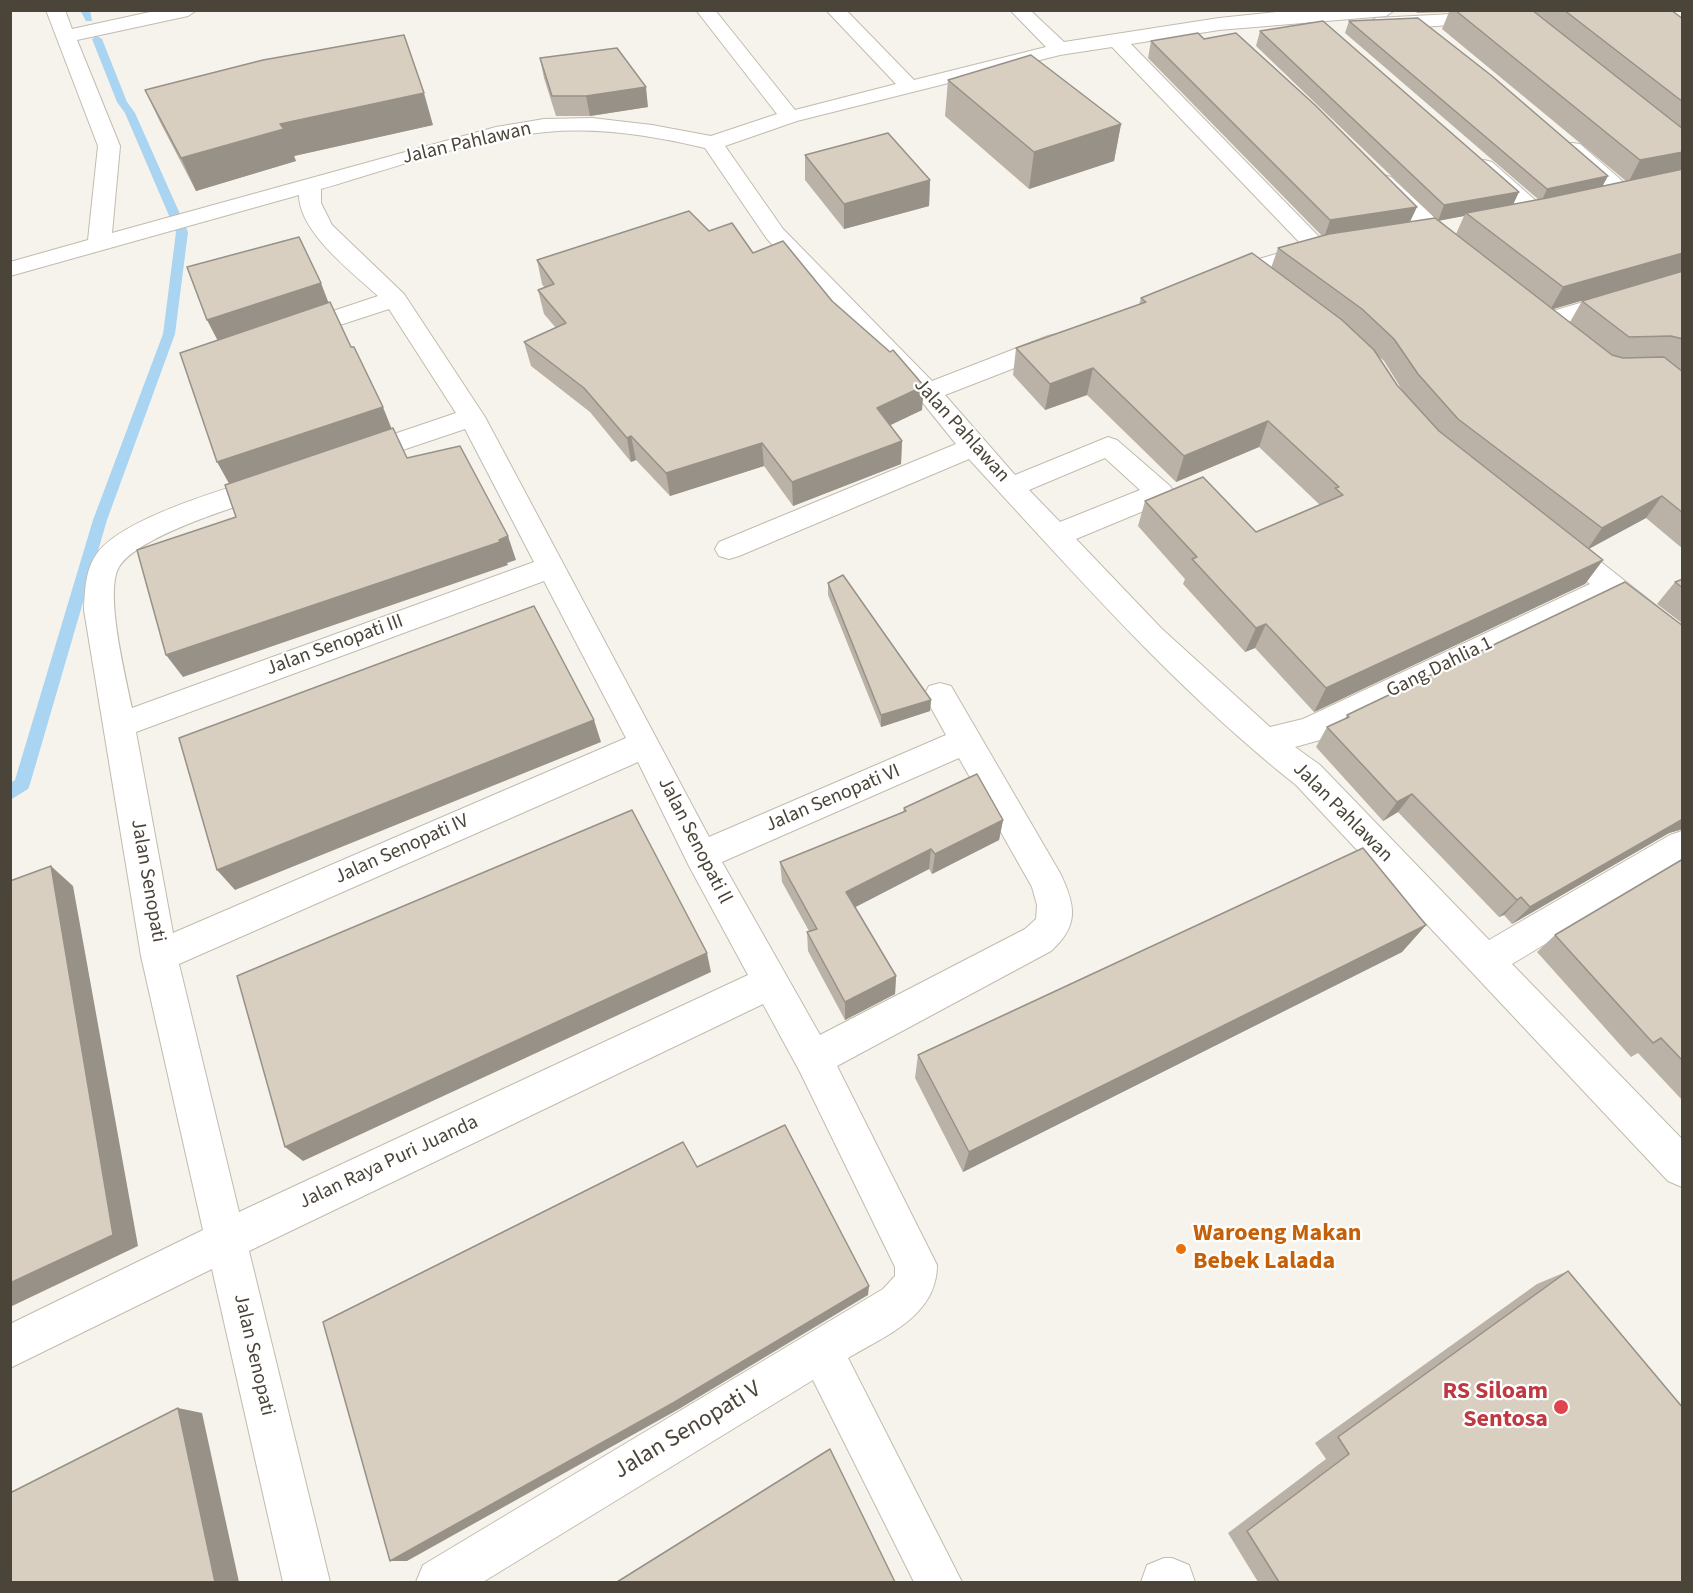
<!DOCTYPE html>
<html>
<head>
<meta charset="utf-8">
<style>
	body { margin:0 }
	#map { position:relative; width:1693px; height:1593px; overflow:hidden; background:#f6f3ec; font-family:"Source Sans 3",sans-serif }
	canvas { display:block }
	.frame { position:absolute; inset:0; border:12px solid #4b4439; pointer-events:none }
</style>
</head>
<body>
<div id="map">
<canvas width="1693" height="1593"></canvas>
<div class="frame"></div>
</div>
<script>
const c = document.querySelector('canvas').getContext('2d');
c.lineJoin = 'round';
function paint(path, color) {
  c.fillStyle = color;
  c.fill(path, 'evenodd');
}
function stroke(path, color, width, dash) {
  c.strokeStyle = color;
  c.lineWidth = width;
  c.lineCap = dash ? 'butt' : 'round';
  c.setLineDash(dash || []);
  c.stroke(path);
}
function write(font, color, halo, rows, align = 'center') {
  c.font = font + ' "Source Sans 3",sans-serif';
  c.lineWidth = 4.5;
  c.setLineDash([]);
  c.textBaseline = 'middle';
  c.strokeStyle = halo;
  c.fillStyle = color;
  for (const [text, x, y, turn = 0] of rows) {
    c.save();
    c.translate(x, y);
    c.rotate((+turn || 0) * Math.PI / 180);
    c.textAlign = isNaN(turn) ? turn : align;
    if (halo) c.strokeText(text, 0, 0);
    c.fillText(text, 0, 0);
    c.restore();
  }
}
const stream = new Path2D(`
	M80,10H90L92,21H86Z
	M97,36L102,39L127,102L135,113L188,232L175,334L107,520L30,784L28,789L10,800V783L15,780L93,520L163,334L176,232L125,113L117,102L92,39Z`);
const minor = new Path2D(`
	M46,10H65L72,29L159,10H197L188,16L77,40L120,146L112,233L496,127L544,119L592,118L652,125L711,136L777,114L696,10H715L795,110L896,84L826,10H846L914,80L1046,47L1010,10H1030L1064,42L1219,18L1296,10H1395L1386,16L1219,30L1131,44L1330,248L1325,254L1223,284L1215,282L1211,277L1215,272L1303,246L1112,47L1060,55L797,121L725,146L783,229L932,381L1048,336L1057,334L1066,336L1069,342L1066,348L945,395L1015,475L1108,437L1117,440L1170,486L1174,493L1170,500L1076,539L1162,629L1270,727L1303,719L1590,584L1548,550L1544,543L1548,536L1558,533L1568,536L1682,626V654L1671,650L1610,600L1320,740L1295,747L1320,765L1489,940L1670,835L1682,831V862L1512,964L1682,1139V1187L1668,1181L1296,785C1175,689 1073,572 969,459L739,556L729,559L719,556L715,549L719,542L956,444L919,398L767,239L705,148C653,136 600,127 546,132C475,138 391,169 321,189V203L332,225L404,294L485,417L709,837L946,735L924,695L929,686L940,683L951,686L1060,873C1076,906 1079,926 1051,951L837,1066L937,1265C937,1316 885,1336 848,1358L962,1582H914L813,1380L483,1582H416L423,1565L883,1289L895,1276V1267L800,1072L763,1004L249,1251L330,1582H283L212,1269L10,1368V1324L203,1230L141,956L84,610C85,590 85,569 98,552C126,517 227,488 271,475L281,478L285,485L281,492C244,504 138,535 119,567C104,592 126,678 132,708L534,562L465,429L367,462L357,465L347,462L344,456L347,450L456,413L389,309L303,337L294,340L285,337L282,332L285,327L378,296C353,273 299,232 299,195L10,276V262L88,240L98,146ZM1105,458L1140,490L1060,522L1029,490ZM544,581L626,738L173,933L136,732ZM959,758L1032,887L1037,905L1036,919L1025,929L820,1035L722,862ZM638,762L689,866L748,975L239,1212L179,964Z
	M1489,12L1499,18L1496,22L1376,30L1366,24L1376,18Z
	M1572,143L1580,144L1628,186L1631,191L1628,196H1612L1564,154L1561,149L1564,144Z
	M1484,160L1492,162L1543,207L1546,212L1543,217H1527L1476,172L1473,167L1476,162Z
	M1383,175L1391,177L1467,248L1463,253H1447L1423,235L1372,182L1375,177Z
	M1682,273V287L1548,328L1539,325L1536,320L1539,315Z
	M1164,1558H1172L1189,1565L1195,1582H1141L1147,1565Z`);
const wall = new Path2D(`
	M1415,10H1671L1683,19V549L1646,518L1589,548L1603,560L1585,584L1314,712L1255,648L1245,652L1183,584L1185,579L1138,526L1145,501L1256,532L1320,505L1259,447L1176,482L1087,395L1045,410L1013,375L1016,348L1139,305L1141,298L1271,268L1278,248L1322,236L1148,58L1151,41L1204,39L1411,222L1435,218L1256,46L1260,31L1513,204L1539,200L1345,33L1349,21L1602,186L1626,181L1442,29L1449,12L1417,13ZM1464,216L1456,234L1439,220ZM1640,284L1582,301L1570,322L1552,309ZM1377,355L1384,361L1404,393L1397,385Z
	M540,58L648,107L590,116H556L544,78Z
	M948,80L1121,124L1114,161L1029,189L945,116Z
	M145,90L433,125L294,156L296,161L196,191L160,122Z
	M805,155L930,180L929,206L844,229L805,180Z
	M709,231L753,253L832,301L922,410L890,425L902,441L901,464L793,506L764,466L670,496L636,460L631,462L590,412L531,366L524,342L556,328L544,314L538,290L544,287L542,284L537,260Z
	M1683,579V624L1657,604L1675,582Z
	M828,583L931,700L930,711L881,727L828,595Z
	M1683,626V829L1669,833L1512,924L1504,915L1499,917L1398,812L1383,821L1316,747L1327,727L1345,719L1347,715Z
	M904,808L1003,820L999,840L932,874L929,869L855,907L896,976L895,994L845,1020L808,951L807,932L809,931L782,882L780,862L903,812Z
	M1683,859V1101L1638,1053L1631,1057L1537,952L1555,935Z
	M1426,925L1402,952L963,1172L915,1078L918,1055Z
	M1568,1271L1683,1582H1258L1228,1533L1326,1459L1315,1443L1537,1284Z`);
const shadedWall = new Path2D(`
	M646,87L648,107L590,116L586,96Z
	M424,93L433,125L294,156L296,161L196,191L181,158L280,124Z
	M1121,124L1114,161L1029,189L1034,152Z
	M1683,152V171L1628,183L1640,160Z
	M1608,176L1601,189L1541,202L1547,189Z
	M930,180L929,206L844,229V204Z
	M1519,192L1512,207L1466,213L1464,216L1438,221L1444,205Z
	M1417,207L1409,224L1324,238L1330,220Z
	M1683,253V271L1550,310L1563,287Z
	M321,283L331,309L220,345L207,320Z
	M1093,368L1087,395L1045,410L1050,384Z
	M924,386L922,410L876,432L877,408Z
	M383,407L393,432L231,487L217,462Z
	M1268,421L1259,447L1176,482L1184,456Z
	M631,436L636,460L631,462L627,438Z
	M902,441L901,464L793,506L792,482Z
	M762,443L764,466L670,496L666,473Z
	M1662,496L1646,518L1587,550L1602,528Z
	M508,536L516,560L507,563L508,565L183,677L166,655Z
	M1603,560L1585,584L1314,712L1326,688Z
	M1266,624L1255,648L1245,652L1256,628Z
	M931,700L930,711L881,727V715Z
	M594,720L601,742L235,890L217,870Z
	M1412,794L1398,812L1383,821L1397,802Z
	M1683,819V829L1669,833L1512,924L1530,907Z
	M1003,820L999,840L932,874L935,854Z
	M931,849L929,869L846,912V892Z
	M51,866L73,886L138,1246L10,1307V1283Z
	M1521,897L1504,915L1499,917L1517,900Z
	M1426,925L1402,952L963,1172L969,1152Z
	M707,953L711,972L303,1161L285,1147Z
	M896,976L895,994L845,1020V1002Z
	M869,1286L868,1295L679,1409L407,1561H390Z
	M178,1408L202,1413L239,1582H215Z`);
const building = new Path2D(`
	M1455,10H1532L1683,129V152L1640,160Z
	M1564,10H1671L1683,19V102Z
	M1418,18L1492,76L1608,176L1547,189L1349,21Z
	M1323,21L1519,192L1444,205L1260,31Z
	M1198,33L1204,39L1236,33L1315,105L1417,207L1330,220L1151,41Z
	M404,35L424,93L280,124L284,129L181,158L145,90L263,60Z
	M617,48L646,87L586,96H552L540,58Z
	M1031,55L1121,124L1034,152L948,80Z
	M888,133L930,180L844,204L805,155Z
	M1683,169V253L1563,287L1466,213L1547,198Z
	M689,211L709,231L732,223L753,253L783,241L832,301L890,352L893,350L924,386L877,408L902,441L792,482L762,443L666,473L631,436L627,438L584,388L524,342L566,323L538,290L554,284L537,260Z
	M1435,218L1612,355L1623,358L1664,357L1683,372V513L1662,496L1602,528L1458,419L1418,374L1394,339L1362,309L1278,248L1329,234Z
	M299,237L321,283L207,320L187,267Z
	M1252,253L1342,320L1374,350L1397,385L1439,431L1603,560L1326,688L1266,624L1256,628L1192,559L1197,557L1145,501L1203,477L1256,532L1343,495L1335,488L1339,487L1268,421L1184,456L1093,368L1050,384L1016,348L1146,302L1141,298Z
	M1683,271V339L1671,336L1629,337L1582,301Z
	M330,302L351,347H354L383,407L217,462L180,353Z
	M393,428L407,458L460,446L508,536L499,540L500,542L166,655L137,550L236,517L225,485Z
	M843,575L931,700L881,715L828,583Z
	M1683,579V588L1675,582Z
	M1625,582L1683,626V819L1530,907L1521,897L1517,900L1412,794L1397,802L1327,727L1349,717L1347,715Z
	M534,606L594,720L217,870L179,738Z
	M977,774L1003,820L935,854L931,849L846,892L896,976L845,1002L807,932L817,929L780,862L906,811L904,808Z
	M632,810L707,953L285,1147L237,976Z
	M1363,848L1426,925L969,1152L918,1055Z
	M1683,859V1061L1661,1038L1653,1043L1555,935Z
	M51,866L113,1235L10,1283V881Z
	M785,1125L869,1286L673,1403L390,1561L323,1322L683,1142L697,1167Z
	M1568,1271L1683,1408V1582H1279L1247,1531L1349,1454L1338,1437Z
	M178,1408L215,1582H10V1493Z
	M830,1449L895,1582H617Z`);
const markers = [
	[1181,1249,6,"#e8710a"],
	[1561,1407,8,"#e0444e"]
];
const streetNames = [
	["Jalan Pahlawan",467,144,-13],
	["Jalan Pahlawan",961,431,48],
	["Jalan Senopati III",335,646,-20],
	["Gang Dahlia 1",1440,668,-26],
	["Jalan Senopati VI",833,799,-23],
	["Jalan Pahlawan",1342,813,45],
	["Jalan Senopati ll",694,841,63],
	["Jalan Senopati IV",402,850,-24],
	["Jalan Senopati",147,881,80],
	["Jalan Raya Puri Juanda",389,1163,-25],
	["Jalan Senopati",253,1355,77]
];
const nearFoodnames = [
	["Waroeng Makan",1193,1235],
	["Bebek Lalada",1193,1263]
];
const nearHealthnames = [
	["RS Siloam",1548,1393],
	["Sentosa",1548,1421]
];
const nearStreetnames = [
	["Jalan Senopati V",688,1431,-31]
];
paint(stream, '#a9d4f2');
stroke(minor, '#c2bbae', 2);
paint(minor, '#fff');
paint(wall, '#bab2a6');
paint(shadedWall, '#979187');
paint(building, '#d8cfc1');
stroke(building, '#979187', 1.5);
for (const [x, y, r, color] of markers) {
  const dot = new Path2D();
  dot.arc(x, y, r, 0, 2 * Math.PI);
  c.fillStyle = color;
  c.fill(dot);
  stroke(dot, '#fff', 2);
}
write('20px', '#4b4439', '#fff', streetNames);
write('bold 24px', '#c56008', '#fff', nearFoodnames, 'left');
write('bold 24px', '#be3a42', '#fff', nearHealthnames, 'right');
write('24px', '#4b4439', '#fff', nearStreetnames);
</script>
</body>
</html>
